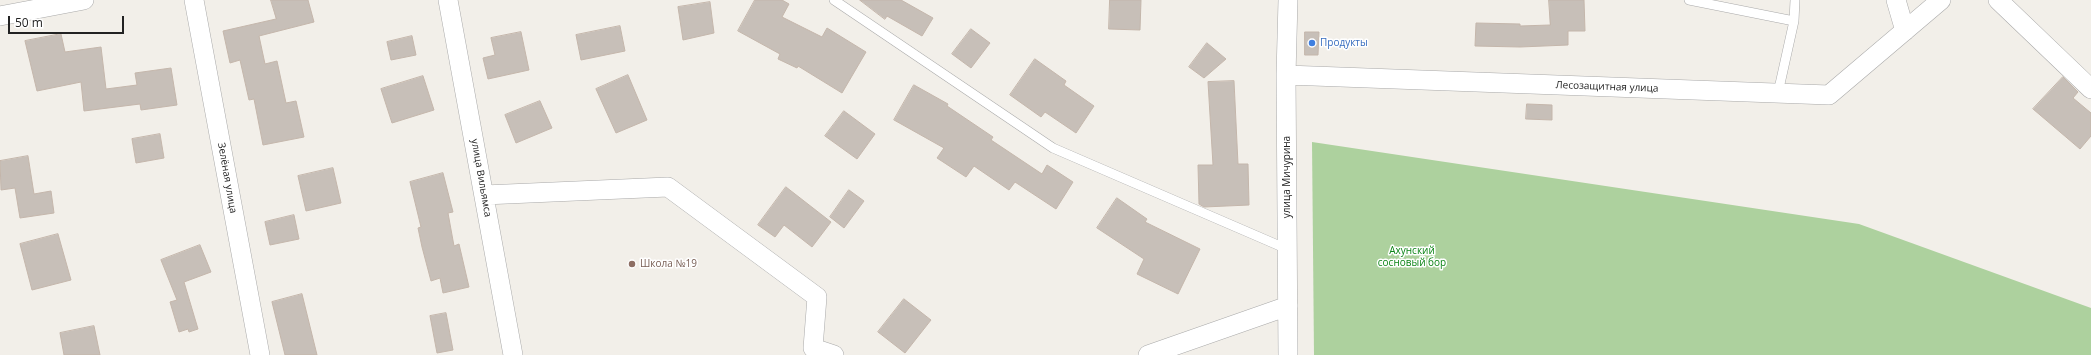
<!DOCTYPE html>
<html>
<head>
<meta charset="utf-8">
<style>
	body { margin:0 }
	#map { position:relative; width:2091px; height:355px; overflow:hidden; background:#f2efe9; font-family:"Open Sans",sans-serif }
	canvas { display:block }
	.scale { position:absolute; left:8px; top:16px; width:116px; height:18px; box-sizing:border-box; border:2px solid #222; border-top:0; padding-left:5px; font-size:12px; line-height:14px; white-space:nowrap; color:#222; -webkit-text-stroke:3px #fff; paint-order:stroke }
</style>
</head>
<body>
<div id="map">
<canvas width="2091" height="355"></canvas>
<div class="scale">50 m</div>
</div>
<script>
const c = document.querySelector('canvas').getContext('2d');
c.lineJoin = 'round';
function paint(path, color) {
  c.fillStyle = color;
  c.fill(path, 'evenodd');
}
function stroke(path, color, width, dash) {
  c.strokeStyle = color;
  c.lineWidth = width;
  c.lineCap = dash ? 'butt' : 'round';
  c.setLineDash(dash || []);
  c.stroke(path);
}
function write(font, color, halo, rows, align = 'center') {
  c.font = font + ' "Open Sans",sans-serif';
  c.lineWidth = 3;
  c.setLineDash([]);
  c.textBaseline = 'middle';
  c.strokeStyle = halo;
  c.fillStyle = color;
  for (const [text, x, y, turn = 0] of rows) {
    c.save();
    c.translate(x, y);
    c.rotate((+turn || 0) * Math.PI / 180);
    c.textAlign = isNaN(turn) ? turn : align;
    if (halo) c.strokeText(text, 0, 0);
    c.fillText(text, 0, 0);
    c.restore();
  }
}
const forest = new Path2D(`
	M1312,142L1859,224L2091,308V355H1314Z`);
const building = new Path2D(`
	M271,0H308L314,22L259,36L265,64L277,61L286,103L296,101L304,137L263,145L254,99L249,100L240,60L230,63L223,31L276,19Z
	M755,0H782L789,4L782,17L822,37L827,28L866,52L842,93L798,66L797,68L778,59L780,54L738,31Z
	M860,0H901L933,18L922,36L887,16L885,19Z
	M1110,0H1141L1140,30L1109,29Z
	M1549,0H1584L1585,31H1568V45L1520,47L1475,46L1476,23L1520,24V26L1550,25Z
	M710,2L714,33L683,40L678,7Z
	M620,26L625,51L581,60L576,35Z
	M971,29L990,43L971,68L952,54Z
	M521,32L529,70L488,79L483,58L495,55L491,38Z
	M1305,32H1319L1318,55H1305Z
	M61,34L65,52L101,47L106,89L137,85L135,73L171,68L177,105L141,110L140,104L84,111L81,82L37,91L25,41Z
	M412,36L416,55L391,60L387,42Z
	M1207,43L1226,59L1204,78L1189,67Z
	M1035,59L1066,81L1064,85L1094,106L1076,133L1045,112L1041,117L1010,95Z
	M628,75L647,120L616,133L596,89Z
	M423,76L434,110L392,123L381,89Z
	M2063,77L2078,92L2073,98L2091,113V136L2080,149L2033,109Z
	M1234,81L1238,164H1248L1249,205L1204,207L1199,204L1198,165H1213L1208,82Z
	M914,85L948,104L947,106L993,137L991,140L1042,174L1047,165L1073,182L1056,209L1015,182L1009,190L974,166L966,177L937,158L944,148L894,120Z
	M540,101L552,128L516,143L505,115Z
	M1527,104L1552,105V120L1526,119Z
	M844,111L875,134L857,159L825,136Z
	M160,134L164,158L136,163L132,139Z
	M28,156L34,194L51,191L54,213L20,218L15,188L1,190L0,161Z
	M333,168L341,203L306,211L298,176Z
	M443,173L453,212L448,213L454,246L459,244L469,287L443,293L440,278L431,281L422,247L418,228L421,227L410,182Z
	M786,187L831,222L812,247L784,225L775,237L758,225Z
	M849,190L864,201L844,228L830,217Z
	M1117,198L1147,219L1145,222L1200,249L1178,294L1137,274L1144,259L1097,228Z
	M294,215L299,239L270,245L265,222Z
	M58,234L71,280L32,290L20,244Z
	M200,245L211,272L184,282L198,329L189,332L188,329L179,332L170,302L177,300L161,260Z
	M302,294L317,355H285L272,302Z
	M904,299L931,320L905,353L878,332Z
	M446,313L453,350L437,353L430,316Z
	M94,326L100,355H64L60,333Z`);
const service = new Path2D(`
	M834,0L1053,148L1287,249
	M1689,0L1794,21
	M1778,93L1794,21L1795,0`);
const minor = new Path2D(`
	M194,0L260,355
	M448,0L513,355
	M1896,0L1905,31
	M1998,0L2091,89
	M0,16L84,0
	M1286,75L1829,95L1941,0
	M484,195L668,187L817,297L813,348L834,355
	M1148,355L1288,306
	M1288,355L1286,75L1288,0`);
const markers = [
	[1312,43,4,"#3f7fe0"],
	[632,264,4,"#8d6e63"]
];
const shopNames = [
	["Продукты",1320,43]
];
const streetNames = [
	["Лесозащитная улица",1607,87,2],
	["улица Мичурина",1287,177,-90],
	["Зелёная улица",227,178,80],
	["улица Вильямса",481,178,80]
];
const parkNames = [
	["Ахунский",1412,251],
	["сосновый бор",1412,263]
];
const educationNames = [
	["Школа №19",640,264]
];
paint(forest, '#add19e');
paint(building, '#c7bfb8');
stroke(building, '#c4b6ab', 1);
stroke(service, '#a9a9a9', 10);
stroke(minor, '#a9a9a9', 20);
stroke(service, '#fff', 9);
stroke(minor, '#fff', 19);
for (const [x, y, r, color] of markers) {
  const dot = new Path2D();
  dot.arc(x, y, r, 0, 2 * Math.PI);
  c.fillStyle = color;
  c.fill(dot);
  stroke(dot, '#fff', 1.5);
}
write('10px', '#366cbe', '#fff', shopNames, 'left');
write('10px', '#222', '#fff', streetNames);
write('10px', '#0c8416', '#fff', parkNames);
write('10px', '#785e54', '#fff', educationNames, 'left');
</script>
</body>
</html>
